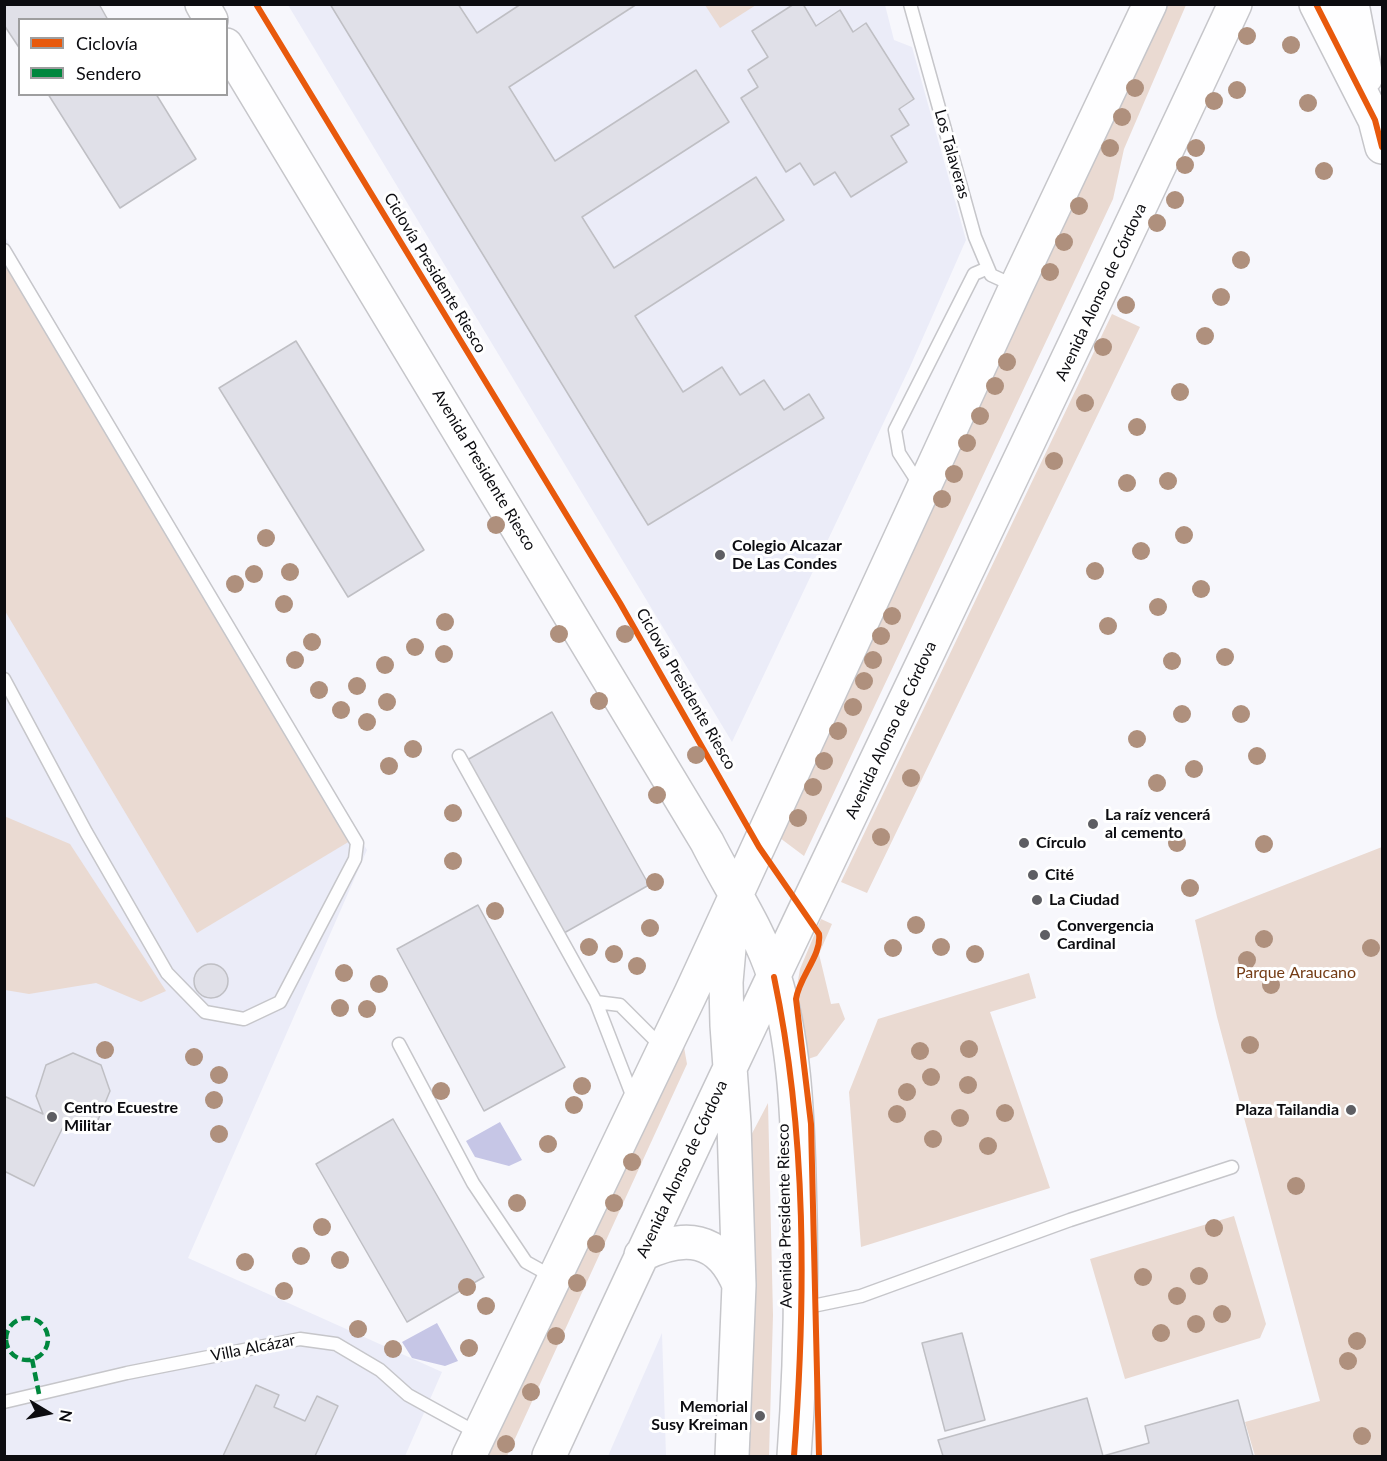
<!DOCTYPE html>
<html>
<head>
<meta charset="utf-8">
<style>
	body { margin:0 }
	#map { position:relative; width:1387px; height:1461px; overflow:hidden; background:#f7f7fc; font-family:Lato,sans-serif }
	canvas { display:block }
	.frame { position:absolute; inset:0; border:6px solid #0c0c10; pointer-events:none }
	.legend { position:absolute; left:18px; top:18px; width:210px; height:78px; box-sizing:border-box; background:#fff; border:2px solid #9e9e9f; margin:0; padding:8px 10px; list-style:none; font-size:18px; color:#0c0c10 }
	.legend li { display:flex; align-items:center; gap:12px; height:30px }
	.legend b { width:30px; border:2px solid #9e9e9f }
	.north { position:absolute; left:18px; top:1383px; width:60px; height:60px; -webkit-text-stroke:4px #fff; paint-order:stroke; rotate:100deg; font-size:16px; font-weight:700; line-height:24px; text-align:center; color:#0c0c10 }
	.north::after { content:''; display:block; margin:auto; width:21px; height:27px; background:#0c0c10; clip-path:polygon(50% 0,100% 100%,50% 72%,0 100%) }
</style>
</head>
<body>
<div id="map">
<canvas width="1387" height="1461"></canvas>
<div class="frame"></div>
<ul class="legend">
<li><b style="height:8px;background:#e8590c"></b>Ciclovía</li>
<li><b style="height:8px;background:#00873e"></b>Sendero</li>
</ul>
<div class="north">N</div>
</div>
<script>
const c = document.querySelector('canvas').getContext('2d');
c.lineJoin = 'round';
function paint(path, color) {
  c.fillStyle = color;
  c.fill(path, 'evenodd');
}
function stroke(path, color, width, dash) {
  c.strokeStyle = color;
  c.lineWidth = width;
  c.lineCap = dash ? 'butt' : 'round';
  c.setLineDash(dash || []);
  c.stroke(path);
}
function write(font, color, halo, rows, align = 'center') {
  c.font = font + ' Lato,sans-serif';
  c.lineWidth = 6;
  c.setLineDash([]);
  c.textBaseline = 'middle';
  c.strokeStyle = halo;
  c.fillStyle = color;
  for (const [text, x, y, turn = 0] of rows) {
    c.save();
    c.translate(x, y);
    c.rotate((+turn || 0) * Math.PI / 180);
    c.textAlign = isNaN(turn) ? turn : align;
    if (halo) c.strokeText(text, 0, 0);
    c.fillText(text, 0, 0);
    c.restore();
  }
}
const built = new Path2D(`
	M288,5H885L894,40L912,47L966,240L909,369L732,742Z
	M4,235L367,850L188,1258L442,1372L405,1456H5Z
	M662,1333L666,1456H608Z`);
const green = new Path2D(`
	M705,5H756L720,28Z
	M1165,5H1186L1124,149L1113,199L804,856L780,838Z
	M4,261L350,841L197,933L5,611Z
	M1112,314L1140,327L867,893L841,882Z
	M4,816L70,844L166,991L141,1002L96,983L29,994L5,990Z
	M1382,847V1456H1255L1245,1422L1320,1401L1217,1017L1195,920Z
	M821,919L832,924L819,954L831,1004L839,1003L845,1019L817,1056L808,1059L797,986L800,969Z
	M1029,973L1036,998L990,1012L1050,1188L861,1247L849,1092L878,1019Z
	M675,1029L684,1047L687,1064L507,1456H476Z
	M768,1103L773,1315L769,1456H741L747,1143Z
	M1234,1216L1266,1324L1260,1338L1125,1379L1090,1259Z`);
const water = new Path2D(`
	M500,1122L522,1160L509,1166L475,1157L466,1141Z
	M437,1323L458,1361L445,1366L412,1358L402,1342Z`);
const building = new Path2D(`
	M4,4H99L108,20H20V49L4,25Z
	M330,4H458L477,33L521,4H637L509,87L555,161L696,70L729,122L582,217L614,268L756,177L784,220L635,316L683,392L722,367L740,395L764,380L784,410L809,394L824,418L648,525Z
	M794,4H803L816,26L840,10L853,32L866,23L914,99L899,109L909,125L891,136L907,162L851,197L835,172L814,185L800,163L786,172L741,98L758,87L748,70L768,57L752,31Z
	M48,94H156L196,159L120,208Z
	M296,341L424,550L348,597L219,388Z
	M552,712L649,885L564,933L467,760Z
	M478,905L565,1067L484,1111L397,949Z
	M194 981a17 17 0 1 1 34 0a17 17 0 1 1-34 0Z
	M73,1053L101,1065L110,1091L98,1120L64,1125L34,1186L4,1171V1096L43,1114L36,1096L46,1065Z
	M393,1119L484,1277L407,1322L316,1164Z
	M962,1333L985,1420L945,1431L922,1343Z
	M256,1385L279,1395L274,1407L305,1421L317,1396L338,1406L315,1456H223Z
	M1087,1398L1103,1456L1149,1443L1145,1426L1238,1400L1253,1456H943L938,1440Z`);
const lane = new Path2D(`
	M910,4L975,237L991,275L1015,286
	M4,250L357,843L355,859L280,1002L244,1019L205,1012L167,973L86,832L4,679
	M921,487L899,453L895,430L974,274L988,268
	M459,756L596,1002L634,1100
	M596,1002L620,1005L664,1049
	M399,1044L473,1183L526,1262L553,1277
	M803,1308L861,1296L1070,1220L1232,1167
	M4,1402L127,1373L300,1339L336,1344L380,1370L408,1395L479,1434`);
const secondary = new Path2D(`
	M202,4L211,20
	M1316,4L1375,120L1382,147
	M1352,4L1366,77
	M226,45L707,842C729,886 759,929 774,976C794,1039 797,1109 799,1175C802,1268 801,1363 794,1456
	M731,926L726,982L727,1025L734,1124L739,1285L732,1456
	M641,1255C684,1234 719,1236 739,1285
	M469,1456L691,993L1016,287L1150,4
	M549,1456C772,970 1009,490 1235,4`);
const quiet = new Path2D(`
	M6 1339a21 21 0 1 1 42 0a21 21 0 1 1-42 0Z
	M32,1359L39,1394`);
const cycleway = new Path2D(`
	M256,4L620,603L759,847L819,934C822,955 799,977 796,999L811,1124L819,1456
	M1316,4L1375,120L1382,147
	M774,977C807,1134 806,1297 794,1456`);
const trees = [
	[1247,36],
	[1291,45],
	[1135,88],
	[1237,90],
	[1214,101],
	[1308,103],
	[1122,117],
	[1110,148],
	[1196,148],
	[1185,165],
	[1324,171],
	[1175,200],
	[1079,206],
	[1157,223],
	[1064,242],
	[1241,260],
	[1050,272],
	[1221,297],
	[1126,305],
	[1205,336],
	[1103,347],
	[1007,362],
	[995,386],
	[1180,392],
	[1085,403],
	[980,416],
	[1137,427],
	[967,443],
	[1054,461],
	[954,474],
	[1168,481],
	[1127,483],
	[942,499],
	[496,525],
	[1184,535],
	[266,538],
	[1141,551],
	[1095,571],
	[290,572],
	[254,574],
	[235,584],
	[1201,589],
	[284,604],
	[1158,607],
	[892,616],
	[445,622],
	[1108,626],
	[559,634],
	[625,634],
	[881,636],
	[312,642],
	[415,647],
	[444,654],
	[1225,657],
	[295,660],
	[873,660],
	[1172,661],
	[385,665],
	[864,681],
	[357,686],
	[319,690],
	[599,701],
	[387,702],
	[853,707],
	[341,710],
	[1182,714],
	[1241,714],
	[367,722],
	[838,731],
	[1137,739],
	[413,749],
	[696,755],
	[1257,756],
	[824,761],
	[389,766],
	[1194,769],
	[911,778],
	[1157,783],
	[813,787],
	[657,795],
	[453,813],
	[798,818],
	[881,837],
	[1177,843],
	[1264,844],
	[453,861],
	[655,882],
	[1190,888],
	[495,911],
	[916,925],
	[650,928],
	[1264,939],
	[589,947],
	[941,947],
	[893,948],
	[1371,948],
	[614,954],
	[975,954],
	[1247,960],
	[637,966],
	[344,973],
	[379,984],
	[1271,985],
	[340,1008],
	[367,1009],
	[1250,1045],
	[969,1049],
	[105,1050],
	[920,1051],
	[194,1057],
	[219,1075],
	[931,1077],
	[968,1085],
	[582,1086],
	[441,1091],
	[907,1092],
	[214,1100],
	[574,1105],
	[1005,1113],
	[897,1114],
	[960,1118],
	[219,1134],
	[933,1139],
	[548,1144],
	[988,1146],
	[632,1162],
	[1296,1186],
	[517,1203],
	[614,1203],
	[322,1227],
	[1214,1228],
	[596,1244],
	[301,1256],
	[340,1260],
	[245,1262],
	[1199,1276],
	[1143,1277],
	[577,1283],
	[467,1287],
	[284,1291],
	[1177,1296],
	[486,1306],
	[1222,1314],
	[1196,1324],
	[358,1329],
	[1161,1333],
	[556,1336],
	[1357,1341],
	[469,1348],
	[393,1349],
	[1348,1361],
	[531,1392],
	[1362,1436],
	[506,1444]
];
const markers = [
	[720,555,6,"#5e5e63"],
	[1093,824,6,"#5e5e63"],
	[1024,843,6,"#5e5e63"],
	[1033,875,6,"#5e5e63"],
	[1037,900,6,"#5e5e63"],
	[1045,935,6,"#5e5e63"],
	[1351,1110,6,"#5e5e63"],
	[52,1117,6,"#5e5e63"],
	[760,1416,6,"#5e5e63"]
];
const streetNames = [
	["Los Talaveras",952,154,74],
	["Ciclovía Presidente Riesco",435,273,59],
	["Avenida Alonso de Córdova",1101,292,-65],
	["Avenida Presidente Riesco",484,470,59],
	["Ciclovía Presidente Riesco",686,689,60],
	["Avenida Alonso de Córdova",891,730,-65],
	["Avenida Alonso de Córdova",682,1169,-65],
	["Avenida Presidente Riesco",785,1216,-91],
	["Villa Alcázar",253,1348,-11]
];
const poiNames = [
	["Colegio Alcazar",732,546],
	["De Las Condes",732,564],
	["La raíz vencerá",1105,815],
	["al cemento",1105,833],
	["Círculo",1036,843],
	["Cité",1045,875],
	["La Ciudad",1049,900],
	["Convergencia",1057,926],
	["Cardinal",1057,944],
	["Centro Ecuestre",64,1108],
	["Militar",64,1126],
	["Plaza Tailandia",1339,1110,"right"],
	["Memorial",748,1407,"right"],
	["Susy Kreiman",748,1425,"right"]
];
const parkNames = [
	["Parque Araucano",1296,973]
];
paint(built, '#ebecf8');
paint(green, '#eadad2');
paint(water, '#c6c6e6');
paint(building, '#e0e0e8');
stroke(building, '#bfbfc4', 1.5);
stroke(lane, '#c6c6ca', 15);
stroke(secondary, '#c6c6ca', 36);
stroke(lane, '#fefeff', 12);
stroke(secondary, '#fefeff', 33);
stroke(quiet, '#00873e', 4.5, [9, 4.5]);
stroke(cycleway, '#e8590c', 6);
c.fillStyle = '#af907d';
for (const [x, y] of trees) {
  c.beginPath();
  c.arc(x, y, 9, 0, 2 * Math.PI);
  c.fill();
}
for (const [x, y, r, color] of markers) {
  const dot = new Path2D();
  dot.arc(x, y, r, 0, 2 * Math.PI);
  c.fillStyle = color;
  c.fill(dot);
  stroke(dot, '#fff', 2);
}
write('16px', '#0c0c10', '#fff', streetNames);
write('bold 16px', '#0c0c10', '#fff', poiNames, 'left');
write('16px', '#743c15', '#fff', parkNames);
</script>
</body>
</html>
